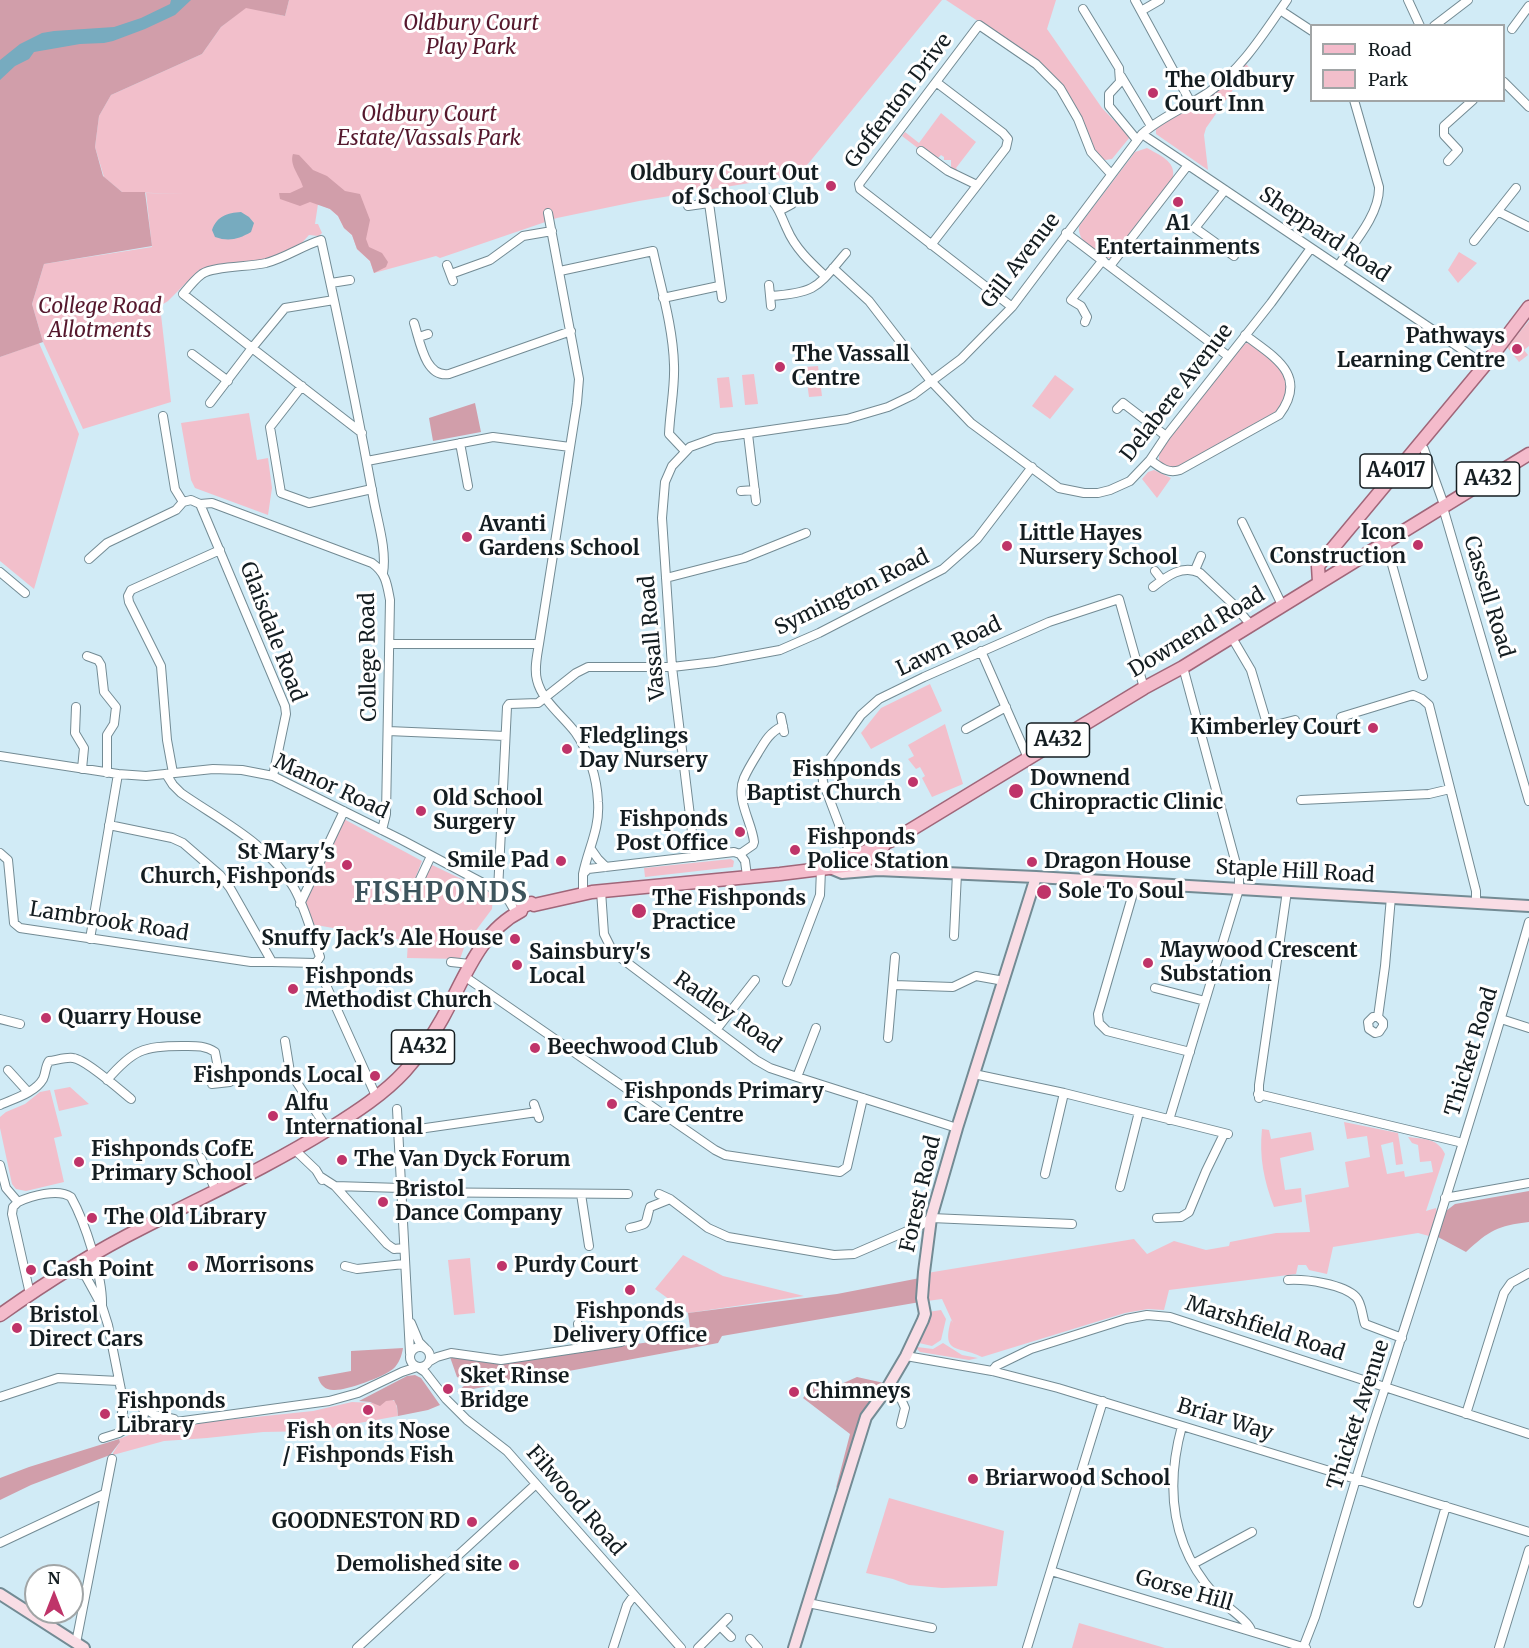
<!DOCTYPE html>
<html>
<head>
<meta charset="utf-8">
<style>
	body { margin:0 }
	#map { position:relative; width:1529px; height:1648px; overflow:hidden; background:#d1ebf6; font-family:Merriweather,serif }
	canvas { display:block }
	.legend { position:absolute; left:1310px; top:24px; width:195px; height:78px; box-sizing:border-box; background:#fff; border:2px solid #a1a5a6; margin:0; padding:8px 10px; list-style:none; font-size:18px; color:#141d21 }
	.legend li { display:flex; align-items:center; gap:12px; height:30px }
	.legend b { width:30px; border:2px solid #a1a5a6 }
	.north { position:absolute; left:24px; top:1564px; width:60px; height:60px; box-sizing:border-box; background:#fff; border:2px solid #a1a5a6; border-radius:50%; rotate:0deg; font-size:16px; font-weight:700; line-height:24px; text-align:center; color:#141d21 }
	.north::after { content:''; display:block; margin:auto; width:21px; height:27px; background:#bf3469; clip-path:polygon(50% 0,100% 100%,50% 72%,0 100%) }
</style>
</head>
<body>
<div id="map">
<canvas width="1529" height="1648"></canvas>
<ul class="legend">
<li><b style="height:8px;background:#f4bbcb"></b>Road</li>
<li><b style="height:16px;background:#f2bfcb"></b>Park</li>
</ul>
<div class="north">N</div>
</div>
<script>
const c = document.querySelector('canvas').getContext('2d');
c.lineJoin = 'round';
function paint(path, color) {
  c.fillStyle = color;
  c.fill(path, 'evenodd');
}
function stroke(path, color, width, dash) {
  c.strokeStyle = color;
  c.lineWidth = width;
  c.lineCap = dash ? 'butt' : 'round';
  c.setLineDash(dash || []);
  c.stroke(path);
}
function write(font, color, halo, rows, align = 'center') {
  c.font = font + ' Merriweather,serif';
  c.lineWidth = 6;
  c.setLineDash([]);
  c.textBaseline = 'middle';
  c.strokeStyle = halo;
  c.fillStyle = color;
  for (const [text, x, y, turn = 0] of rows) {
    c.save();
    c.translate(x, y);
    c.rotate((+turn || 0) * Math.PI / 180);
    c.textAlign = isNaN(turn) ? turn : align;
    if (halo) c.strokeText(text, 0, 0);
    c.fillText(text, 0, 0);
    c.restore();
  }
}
const green = new Path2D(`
	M289,0H942L799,175L639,201L557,218L440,258L436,256L374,273L370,261L357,249L352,235L344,228L338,216L330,209L318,204L315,224H318L322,233L319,236L309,235L300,245L281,254L258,261L199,270L168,301L160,306L171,402L83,429L43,342L32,304L44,264L152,247L146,193L186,194L122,192L104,177L95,147L99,116L111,95L202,54L221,27L246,7L285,16Z
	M946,0H1056L1047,29L1102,108L1130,137L1112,159L1105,160C1087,148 1080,109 1064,89C1038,56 981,24 946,0Z
	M1246,64L1249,67L1206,128L1204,135L1208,170L1156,134V127L1161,123L1218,91Z
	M941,113L976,142L956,168L960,174L951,171V160H944V157L941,155L937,159L922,146L919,149L902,136L905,132L919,143Z
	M1147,148C1159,155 1176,161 1173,177L1116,253L1110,258C1096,257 1077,241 1079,226L1135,152Z
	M1459,252L1477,263L1458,283L1448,270Z
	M1529,321V346L1524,350L1528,355L1519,362L1507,347Z
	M39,343L79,434L34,589L0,561V357Z
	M1248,343C1261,347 1287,369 1288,384C1289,394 1282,404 1277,411L1174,469H1169L1159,463V451L1243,344Z
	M818,366L822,396L809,397L805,367Z
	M754,374L758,404L745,405L742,375Z
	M1055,375L1074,389L1050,419L1032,406Z
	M729,377L733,407L720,408L717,378Z
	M249,413L257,460L268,458L272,488L268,515L195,488L191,480L181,423Z
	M1154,470L1171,478L1157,498L1142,479L1148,472Z
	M930,684L942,711L871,749L861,733L881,708Z
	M945,724L963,784L932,797L922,778L925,776L920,767L916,769L908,759L914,756L908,745Z
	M342,818L422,861L413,884L411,892H418L430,864L493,894L492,909L465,945L460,959L407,958L408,941L310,924L303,900Z
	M731,859L734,861L733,867L645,877L644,868Z
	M70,1087L89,1104L59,1111L54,1090Z
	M50,1090L62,1136L54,1138L64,1182L26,1191L16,1189L12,1184L0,1128V1117L6,1112L25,1104L40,1092Z
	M1344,1122L1398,1133L1403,1164L1396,1165L1393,1142L1381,1145L1387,1174L1404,1171L1405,1177L1433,1172L1431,1161L1420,1162L1418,1145L1412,1143L1408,1137C1423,1139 1438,1138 1445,1154L1426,1211L1436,1208L1437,1213L1429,1236L1418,1233L1333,1247L1327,1274L1309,1270L1306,1265H1298L1296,1274L1169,1290L1164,1310L1148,1309L1125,1313L982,1357C959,1345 941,1356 951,1320L953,1323L942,1299L927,1301V1273L1134,1239L1147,1254L1174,1241L1206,1250L1229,1246L1230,1242L1276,1233L1310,1232L1305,1195L1349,1187L1345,1162L1370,1157L1367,1136L1347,1139Z
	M1262,1129L1269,1130L1271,1139L1311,1132L1314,1150L1280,1158L1285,1190L1301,1188L1302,1202L1274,1207C1264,1181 1259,1157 1262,1129Z
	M683,1255L723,1276L804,1296L688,1313L655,1289Z
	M470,1258L475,1313L454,1315L448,1260Z
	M941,1310L946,1319L941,1340L932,1346L919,1343L928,1312Z
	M943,1343L962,1355L978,1358L969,1360L920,1352L917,1349V1347L933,1349Z
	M391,1399L396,1402L398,1416L315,1431L263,1432L207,1438L164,1441L113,1455V1453L120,1442L119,1439L137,1432L179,1425L313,1411L352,1402L375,1403Z
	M889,1498L1004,1531L997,1586L942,1588L909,1585L893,1579L866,1573Z
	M1079,1623L1165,1648H1072Z`);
const forest = new Path2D(`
	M0,0H289L285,16L246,8L221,27L202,54L111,95L99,116L95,147L103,176L122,192H145L152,246L44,264L32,304L43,342L0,357Z
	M293,154L299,155L313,170L327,176L345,191L360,194L370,220L366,239L369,247L382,253L388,262L386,267L374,273L370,261L357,249L352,235L344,228L338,216L330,209L310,202L300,206L280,199L279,193H290L303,187C300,176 289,165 293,154Z
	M475,403L481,432L433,441L429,418Z
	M1529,1191V1222C1497,1226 1490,1230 1466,1252L1438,1237L1446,1211L1455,1204Z
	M920,1278V1302L722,1336L718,1343L457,1392L465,1385L464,1380L457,1377L450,1357L499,1364L691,1336L688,1313L837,1294Z
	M403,1348C402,1355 399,1364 393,1369C383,1377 348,1390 335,1390C326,1391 320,1385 318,1377L351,1371V1351Z
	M415,1375L421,1378L440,1405L428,1410L398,1416L397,1406L394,1400L386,1401L380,1406L370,1402L359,1401L407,1376Z
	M857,1377L884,1383L868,1407L840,1484L836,1488L850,1434L803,1398L814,1385L832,1388Z
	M119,1439L120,1442L110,1455L31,1485L0,1500V1478L29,1467Z`);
const water = new Path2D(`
	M171,0H191L175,15L145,29L113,41L104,43L80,44L34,52L29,59L15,66L0,80V60L20,44L42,33L54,31L114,27L141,18L170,4Z
	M241,212L249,217L254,223L251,232C239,239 229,242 215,237L212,230C217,216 227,213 241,212Z`);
const street = new Path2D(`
	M1135,0L1191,103
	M1408,0L1420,26
	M1083,9L1119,68L1120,82L1109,94V106L1137,140
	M1280,10L1312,31
	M1141,11L1160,0
	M1434,26L1468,0
	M1512,29L1529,6
	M1121,76L1151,126
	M1504,82L1529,107
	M1142,134L1485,365
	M921,151L948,171L977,185
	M1448,161L1458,150L1444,135V126L1473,100
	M1225,190L1195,228L1234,256
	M763,196C777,199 781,217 787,229C795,248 810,262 825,276
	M688,206L709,203L722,298
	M779,211L792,204
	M1499,212L1529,227
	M548,213L579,379L577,403L539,644C537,656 534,669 537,680C542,701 563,716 575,732C589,752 597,778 598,802C600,829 588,849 583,874
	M1066,233L1228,356
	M1474,241L1516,188
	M931,245L1006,148L1008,139L1003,133L936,82
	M447,265L453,281
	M1110,266L1188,165
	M1338,266C1353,244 1380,214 1379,187L1354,100
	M833,268L869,301L930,380L971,423L1059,488L1084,493H1098L1110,490L1130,481L1150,460L1166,436L1271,303L1311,248
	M560,271L653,251C661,288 673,327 674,365C675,388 670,410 669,434L685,451
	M451,274L490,260L523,236L552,231
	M331,283L350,280
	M769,285L771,306
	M770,296C817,293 817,287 846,253
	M663,298L719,286
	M1012,307L860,189L859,184L979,25L1036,64L1060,88L1078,119L1091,152L1111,174
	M1085,322L1087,317L1081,306L1071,300L1103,260
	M414,323C420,341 425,378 449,374L571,331
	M419,337L428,334
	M192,354L228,381
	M302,386L270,427L281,493L309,503L372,489
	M210,403L252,348L183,294C188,288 195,279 202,274C214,266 249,267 266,263C285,258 302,246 321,240L334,300
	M1117,409L1123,403L1166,436
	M163,416L175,489L183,502
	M362,433L252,348L285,308L334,300C348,365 361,430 373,496C377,520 387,549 383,573
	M748,434L756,501
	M460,443L468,486
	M1419,444L1424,449L1443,502L1444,511L1529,801
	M1150,460C1160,467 1167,474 1180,470L1279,415C1309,375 1274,357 1245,335
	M367,461L493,437L570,447
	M741,491L755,490
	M200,504L285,706L286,714L273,776
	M1242,522L1282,605
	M1386,543L1423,676
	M89,559L107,543L176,510L183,502L191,500L200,504L212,503L372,563C386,573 387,584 390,600L386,814L382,830
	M1195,570L1201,556
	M1155,571L1162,580
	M0,572L25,593
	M666,578L744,558L806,533
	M1153,587C1167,576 1183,564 1200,573L1234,605L1250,624
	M1231,636L1251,670L1268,727L1295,720
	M390,644H539
	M981,651L1028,758
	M87,656L98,660L101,665L104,692L116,707L114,724L107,735V773
	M76,707L75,733L84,748L82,769
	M781,717L784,732
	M1341,717L1413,695L1422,699L1429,705L1476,891V903
	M966,729L1006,707
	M388,731L505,736
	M0,756L118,774L146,776L213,769L242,770L273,776L402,840L498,891L509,901L516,913
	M173,773L167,740L161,666L129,602L128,596L131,590L220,550
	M166,774L173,785L181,793C221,821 268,843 294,888C305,907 312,935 320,957L316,963
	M1301,800L1429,794L1450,789
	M109,825L172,838L183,843L220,875L230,888L272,962L316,963
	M591,849L598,859L606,867
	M0,853L8,860L14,923L20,928L251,962H272
	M740,854L753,845L754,842C752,822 735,799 744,778C748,769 753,761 758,753C765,741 770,732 783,726
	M851,856L823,782L822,770L861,715L879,699L924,677L1049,622L1119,599L1144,688
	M695,857L672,667L662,518L665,482L672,466L690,447L715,438L847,419L888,407L913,395L961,359L1012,307L1142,134C1162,116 1187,107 1209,92C1242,69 1264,33 1287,0
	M1136,883L1098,1014L1099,1023L1107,1031L1190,1052
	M416,888L431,856
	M498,891L507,707L509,704L538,703L576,673L588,667H672L715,662L780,650L819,633L943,569L977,539L1032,467
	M601,891L604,934L613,952L756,1060L770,1068L797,1077L957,1128
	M583,893V874L588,869L734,852L740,854L745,861L747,876
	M300,904L344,811
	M954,936L957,873
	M90,939L118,774
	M451,962L470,964
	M316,963L376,1096
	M464,976L715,1150L725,1155L840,1172L847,1167L863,1098
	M787,982L820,895L821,869
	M894,985L953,987L976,976L1004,981
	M1155,988L1205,1001
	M1378,1017H1373L1368,1022L1369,1029L1375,1033L1379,1032L1383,1026V1022L1378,1017L1385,966L1391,897
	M0,1019L20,1024
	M1501,1019L1529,1028
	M716,1030L755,980
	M888,1038L895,957
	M285,1041L290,1072L328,1130
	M8,1070L28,1092
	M974,1074L1064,1093L1228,1134
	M797,1077L816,1028
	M107,1080C133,1050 143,1046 182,1046C194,1046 205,1045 215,1052L221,1083
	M212,1084L230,1082
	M1258,1094L1463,1143
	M1259,1098V1085L1287,891
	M534,1104L539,1118
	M0,1105C13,1099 35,1093 43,1079C46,1073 45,1067 49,1061C57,1060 66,1057 73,1058C85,1059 120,1090 131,1099
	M397,1109L410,1353
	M1169,1120L1239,889V875L1183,667
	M398,1132L537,1112
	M295,1150L316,1170L322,1180
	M201,1158L216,1191
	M0,1165L6,1188L18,1202
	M1045,1174L1064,1093
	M321,1177L335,1186L387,1244L394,1249L404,1248
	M335,1186L401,1188
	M1120,1187L1139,1112
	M401,1192L628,1194
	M581,1194L589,1246
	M659,1194L670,1199L708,1228L728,1237L834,1255L854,1254L921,1225L931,1218L1072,1224
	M1445,1198L1529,1183
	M18,1202C31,1196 58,1188 71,1197C85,1222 103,1277 102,1306
	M18,1202L13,1207L12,1214L30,1294
	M1157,1218L1181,1217L1189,1212L1206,1171L1224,1134
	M630,1228C651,1223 644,1225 650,1207L670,1199
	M345,1266L357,1269L404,1264
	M67,1272L85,1275L102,1306L108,1325L122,1395L123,1412
	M1288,1280C1306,1279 1343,1284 1356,1297C1362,1303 1362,1316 1365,1324L1402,1338
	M411,1323L419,1342L425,1348
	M578,1324L582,1348
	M410 1357a10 10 0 1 1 20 0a10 10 0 1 1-20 0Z
	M906,1356L992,1371L1058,1388L1529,1532
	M430,1361L437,1357L451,1353L501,1360L621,1342
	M419,1368L425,1372L446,1399L467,1420L507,1451L681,1648
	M992,1371L996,1366L1031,1349L1126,1319L1147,1315L1170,1317L1529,1434
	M886,1390L901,1399L905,1408L901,1424
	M0,1397L58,1378L119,1381
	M122 1413a11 11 0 1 1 22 0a11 11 0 1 1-22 0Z
	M141,1406L155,1415L174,1419
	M1466,1414L1504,1293L1511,1283L1529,1273
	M135,1424L169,1423L329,1401L358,1393L402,1372L417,1367
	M1182,1426C1165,1488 1171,1546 1215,1595C1223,1605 1248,1620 1251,1630
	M103,1438L119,1433L133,1424
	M0,1543L104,1494
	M1193,1564L1252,1532
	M1051,1571L1306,1648
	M808,1603L932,1628
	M1418,1603L1446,1506
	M720,1626L731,1637
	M750,1639L758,1648
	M76,1643L112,1459
	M357,1648L536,1484
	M613,1648L627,1605L634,1595
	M698,1648L728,1618
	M1027,1648L1103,1401
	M1303,1648L1315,1617C1337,1545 1357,1471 1381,1400C1433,1241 1483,1082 1529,922
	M1499,1648L1529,1550`);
const secondary = new Path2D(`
	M830,868L842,873L878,870L1036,877L1529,906
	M0,1594L84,1648
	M794,1648L866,1417L886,1390L906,1356L923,1320L925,1314L922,1298L924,1272L931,1218L957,1128L1036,877`);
const primary = new Path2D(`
	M1319,582L1318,566L1485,365L1529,307
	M826,867L832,861L862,853L899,837L1144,688L1183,667L1529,454
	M0,1315C45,1283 94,1252 144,1227C206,1195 270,1166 329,1129C356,1112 384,1094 405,1071C419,1055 432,1037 442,1019C464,980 479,932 521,911L522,907L531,903L534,905L592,892L780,874L861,864L881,850L884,845`);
const markers = [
	[1153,93,6,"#bf3469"],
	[831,186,6,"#bf3469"],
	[1178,202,6,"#bf3469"],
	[1517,349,6,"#bf3469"],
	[780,367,6,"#bf3469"],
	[467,537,6,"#bf3469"],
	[1418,545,6,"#bf3469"],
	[1007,546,6,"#bf3469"],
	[1373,728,6,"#bf3469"],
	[567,749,6,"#bf3469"],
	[913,782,6,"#bf3469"],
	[1016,791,8,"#bf3469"],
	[421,811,6,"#bf3469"],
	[740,832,6,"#bf3469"],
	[795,850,6,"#bf3469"],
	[561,861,6,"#bf3469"],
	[1032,862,6,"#bf3469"],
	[347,865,6,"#bf3469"],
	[1044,892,8,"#bf3469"],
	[639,911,8,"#bf3469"],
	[515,939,6,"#bf3469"],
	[1148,963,6,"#bf3469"],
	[517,965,6,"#bf3469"],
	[293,989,6,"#bf3469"],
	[46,1018,6,"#bf3469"],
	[535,1048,6,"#bf3469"],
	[375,1076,6,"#bf3469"],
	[612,1104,6,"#bf3469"],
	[273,1116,6,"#bf3469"],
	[342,1160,6,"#bf3469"],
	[79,1162,6,"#bf3469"],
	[383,1202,6,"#bf3469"],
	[92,1218,6,"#bf3469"],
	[193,1266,6,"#bf3469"],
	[502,1266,6,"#bf3469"],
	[31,1270,6,"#bf3469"],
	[630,1290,6,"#bf3469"],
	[17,1328,6,"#bf3469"],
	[448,1389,6,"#bf3469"],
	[794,1392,6,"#bf3469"],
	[368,1410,6,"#bf3469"],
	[105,1414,6,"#bf3469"],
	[973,1479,6,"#bf3469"],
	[472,1522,6,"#bf3469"],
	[514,1565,6,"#bf3469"]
];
const shields = [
	[1396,471,72],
	[1488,479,63],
	[1058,740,63],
	[423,1047,63]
];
const shieldNames = [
	["A4017",1396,471],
	["A432",1488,479],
	["A432",1058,740],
	["A432",423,1047]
];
const parkNames = [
	["Oldbury Court",471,24],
	["Play Park",471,48],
	["Oldbury Court",429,115],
	["Estate/Vassals Park",429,139],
	["College Road",100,307],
	["Allotments",100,331]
];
const poiNames = [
	["The Oldbury",1165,81],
	["Court Inn",1165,105],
	["Oldbury Court Out",819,174,"right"],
	["of School Club",819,198,"right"],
	["A1",1178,224,"center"],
	["Entertainments",1178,248,"center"],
	["Pathways",1505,337,"right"],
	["Learning Centre",1505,361,"right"],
	["The Vassall",792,355],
	["Centre",792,379],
	["Avanti",479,525],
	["Gardens School",479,549],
	["Icon",1406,533,"right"],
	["Construction",1406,557,"right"],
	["Little Hayes",1019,534],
	["Nursery School",1019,558],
	["Kimberley Court",1361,728,"right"],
	["Fledglings",579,737],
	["Day Nursery",579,761],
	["Fishponds",901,770,"right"],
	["Baptist Church",901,794,"right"],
	["Downend",1030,779],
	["Chiropractic Clinic",1030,803],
	["Old School",433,799],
	["Surgery",433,823],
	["Fishponds",728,820,"right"],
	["Post Office",728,844,"right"],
	["Fishponds",807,838],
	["Police Station",807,862],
	["St Mary's",335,853,"right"],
	["Church, Fishponds",335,877,"right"],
	["Smile Pad",549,861,"right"],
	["Dragon House",1044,862],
	["Sole To Soul",1058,892],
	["The Fishponds",652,899],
	["Practice",652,923],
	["Snuffy Jack's Ale House",503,939,"right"],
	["Maywood Crescent",1160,951],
	["Substation",1160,975],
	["Sainsbury's",529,953],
	["Local",529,977],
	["Fishponds",305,977],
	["Methodist Church",305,1001],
	["Quarry House",58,1018],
	["Beechwood Club",547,1048],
	["Fishponds Local",363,1076,"right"],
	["Fishponds Primary",624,1092],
	["Care Centre",624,1116],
	["Alfu",285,1104],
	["International",285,1128],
	["Fishponds CofE",91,1150],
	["Primary School",91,1174],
	["The Van Dyck Forum",354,1160],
	["Bristol",395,1190],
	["Dance Company",395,1214],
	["The Old Library",104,1218],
	["Morrisons",205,1266],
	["Purdy Court",514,1266],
	["Cash Point",43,1270],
	["Fishponds",630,1312,"center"],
	["Delivery Office",630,1336,"center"],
	["Bristol",29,1316],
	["Direct Cars",29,1340],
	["Sket Rinse",460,1377],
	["Bridge",460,1401],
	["Chimneys",806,1392],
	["Fishponds",117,1402],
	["Library",117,1426],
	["Fish on its Nose",368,1432,"center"],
	["/ Fishponds Fish",368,1456,"center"],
	["Briarwood School",985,1479],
	["GOODNESTON RD",460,1522,"right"],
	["Demolished site",502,1565,"right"]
];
const streetNames = [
	["Goffenton Drive",899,101,-53],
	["Sheppard Road",1324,235,34],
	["Gill Avenue",1021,261,-52],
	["Delabere Avenue",1177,393,-52],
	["Symington Road",852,593,-26],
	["Cassell Road",1488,597,73],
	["Glaisdale Road",272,632,69],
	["Downend Road",1197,633,-31],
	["Vassall Road",653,638,-95],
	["Lawn Road",949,647,-25],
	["College Road",369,657,-91],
	["Manor Road",331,787,25],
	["Staple Hill Road",1295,872,3],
	["Lambrook Road",109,922,9],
	["Radley Road",727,1013,35],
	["Thicket Road",1472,1052,-73],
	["Forest Road",921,1194,-77],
	["Marshfield Road",1265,1329,18],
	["Thicket Avenue",1359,1415,-72],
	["Briar Way",1225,1420,17],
	["Filwood Road",575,1501,49],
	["Gorse Hill",1184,1591,16]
];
const districtNames = [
	["FISHPONDS",441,894]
];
paint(green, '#f2bfcb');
paint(forest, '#d19eaa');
paint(water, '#77abbf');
stroke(street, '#738b94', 10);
stroke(secondary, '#738b94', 14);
stroke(primary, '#a06679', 15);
stroke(street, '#fff', 8);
stroke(secondary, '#f9dde5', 10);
stroke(primary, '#f4bbcb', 12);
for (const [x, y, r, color] of markers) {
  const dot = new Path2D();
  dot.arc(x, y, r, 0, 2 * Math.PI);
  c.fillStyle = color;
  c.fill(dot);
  stroke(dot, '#fff', 2);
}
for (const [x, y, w] of shields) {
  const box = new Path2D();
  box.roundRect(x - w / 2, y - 17, w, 34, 4.5);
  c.fillStyle = '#fff';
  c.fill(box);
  stroke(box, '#141d21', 1.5);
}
write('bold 20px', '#141d21', null, shieldNames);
write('italic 21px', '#55182d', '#fff', parkNames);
write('bold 21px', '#141d21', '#fff', poiNames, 'left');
write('21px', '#141d21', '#fff', streetNames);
c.letterSpacing = '1.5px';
write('bold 27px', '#3e555d', '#fff', districtNames);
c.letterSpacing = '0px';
</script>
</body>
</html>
